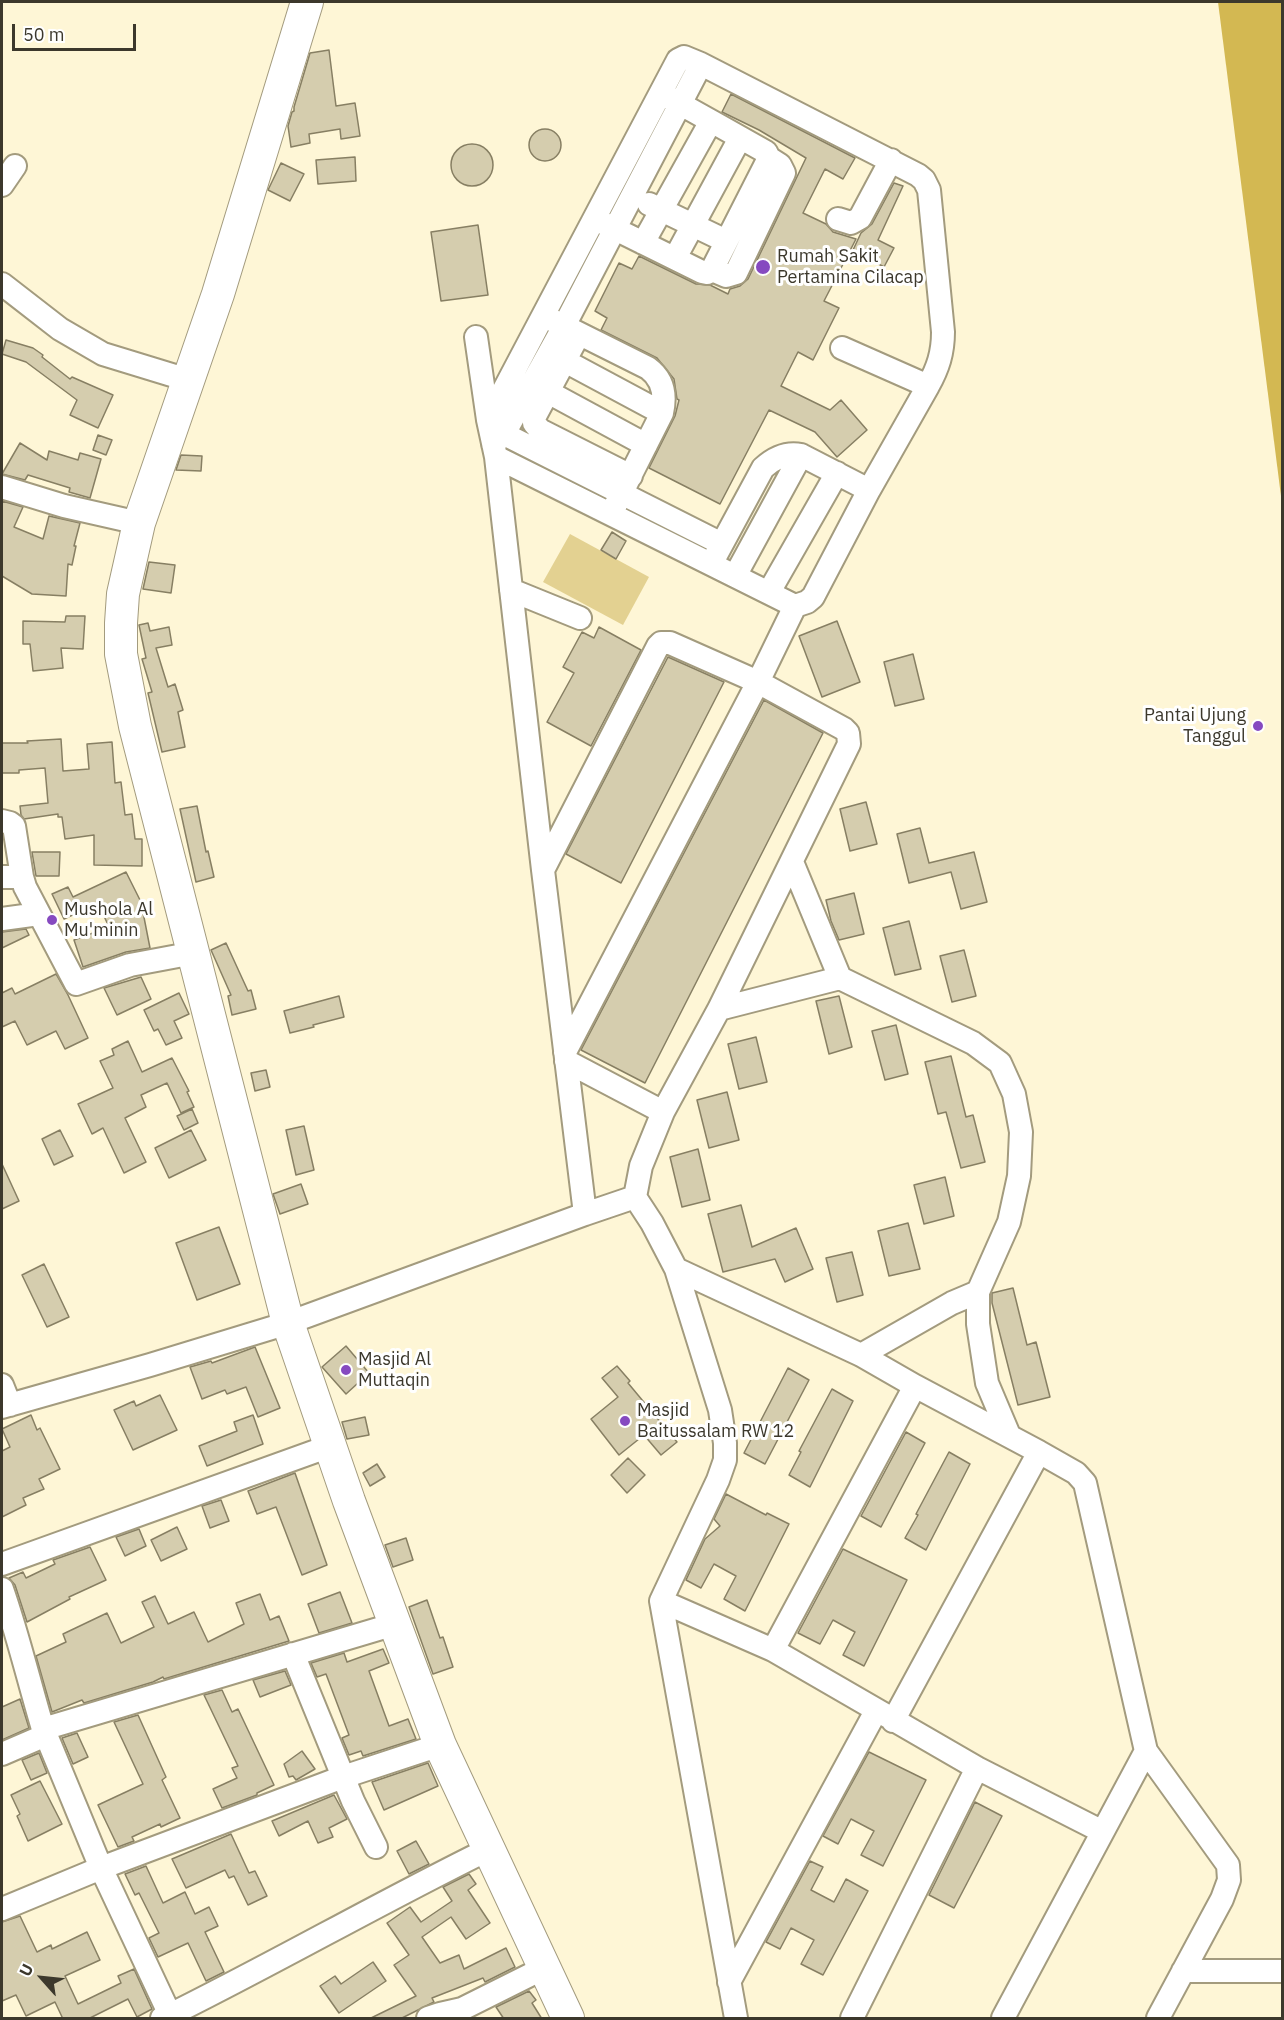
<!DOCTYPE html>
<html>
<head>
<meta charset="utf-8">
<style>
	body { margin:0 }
	#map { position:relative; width:1284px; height:2020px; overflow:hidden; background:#fef6d6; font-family:"IBM Plex Sans",sans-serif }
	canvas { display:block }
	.frame { position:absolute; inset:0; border:3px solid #3c382c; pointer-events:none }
	.north { position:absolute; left:12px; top:1948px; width:60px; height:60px; -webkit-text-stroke:4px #fff; paint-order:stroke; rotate:297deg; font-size:16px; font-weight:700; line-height:24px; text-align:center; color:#3c382c }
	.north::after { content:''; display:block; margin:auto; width:21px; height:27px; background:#3c382c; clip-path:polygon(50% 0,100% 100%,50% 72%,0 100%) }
	.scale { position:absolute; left:12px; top:24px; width:124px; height:27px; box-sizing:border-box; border:3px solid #3c382c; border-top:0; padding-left:8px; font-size:18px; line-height:21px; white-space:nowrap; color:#3c382c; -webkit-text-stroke:4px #fff; paint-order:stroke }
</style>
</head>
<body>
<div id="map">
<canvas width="1284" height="2020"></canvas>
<div class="frame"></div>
<div class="north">U</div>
<div class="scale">50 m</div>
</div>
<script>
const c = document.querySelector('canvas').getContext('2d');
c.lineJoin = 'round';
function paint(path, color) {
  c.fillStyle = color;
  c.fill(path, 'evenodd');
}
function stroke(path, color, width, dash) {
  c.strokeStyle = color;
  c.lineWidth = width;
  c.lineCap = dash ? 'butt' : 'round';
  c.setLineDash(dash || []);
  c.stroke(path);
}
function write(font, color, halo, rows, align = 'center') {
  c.font = font + ' "IBM Plex Sans",sans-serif';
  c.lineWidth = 6;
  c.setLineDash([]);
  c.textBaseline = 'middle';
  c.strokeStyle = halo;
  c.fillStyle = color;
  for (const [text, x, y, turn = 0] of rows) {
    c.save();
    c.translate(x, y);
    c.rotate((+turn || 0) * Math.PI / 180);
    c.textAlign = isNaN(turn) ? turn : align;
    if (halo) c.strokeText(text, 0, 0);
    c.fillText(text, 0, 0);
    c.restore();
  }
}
const green = new Path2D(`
	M570,534L649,577L623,625L543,582Z`);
const water = new Path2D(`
	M1218,2H1282V504Z`);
const building = new Path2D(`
	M329,50L336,106L355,103L360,136L341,139L340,129L309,134L310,143L291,147L288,126L292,112L294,111V107L310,53Z
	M731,94L855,158L843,179L825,169L803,213L826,224L833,232L856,239L824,301L839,308L813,360L798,352L781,386L830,410L841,400L867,430L837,457L815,432L769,410L720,504L649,468L675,416L679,400L677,399L674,379L657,358L601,330L607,318L595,311L619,263L632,269L639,256L696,284L710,285L728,294L730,289L740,286L748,279L806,158L759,130L722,112Z
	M529 145a16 16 0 1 1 32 0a16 16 0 1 1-32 0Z
	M451 165a21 21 0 1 1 42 0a21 21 0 1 1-42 0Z
	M355,157L356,181L318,184L316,160Z
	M281,163L304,174L290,201L268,190Z
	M894,183L903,186L878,240L894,248L884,267L853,250L861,233L872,224Z
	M478,225L488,295L441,301L431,232Z
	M6,340L33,348L43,355L42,357L70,379L72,377L113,395L98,428L70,415L77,400L26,362L2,354Z
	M98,435L112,440L106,455L93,450Z
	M20,443L47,460L49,451L78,460L80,453L101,459L90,498L69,492L70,488L28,475L25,480L2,474Z
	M181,455L202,456L201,471L176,470Z
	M2,501L23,507L14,527L43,539L49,516L80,523L74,546H76L72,565L68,564L66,596L32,594L2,576Z
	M612,532L626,541L616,559L601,550Z
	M149,562L175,565L171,593L143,589Z
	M66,616H85L83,649L61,648L63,668L33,671L30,644H23V621L65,622Z
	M837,621L860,682L822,697L799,636Z
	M148,623L150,631L169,627L172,645L156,648L168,687L175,684L183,710L178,712L185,747L162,752L148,693L152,692L142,659L146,658L139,625Z
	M599,627L641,650L591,746L547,722L574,673L563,667L582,632L594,638Z
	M913,654L924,699L895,706L884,662Z
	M668,657L724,682L621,883L566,854Z
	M764,700L823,733L645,1083L581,1050Z
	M61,739L63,771L89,769L87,744L112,742L115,783L121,782L125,815L132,814L135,839H142V866L94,865V835L65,839L62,817H58V814L24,819L21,815L20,806L48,803L45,768L19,770V773H2V743H28L27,741Z
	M866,802L877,844L850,851L840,809Z
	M197,806L206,852L208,851L214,877L196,882L180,809Z
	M920,828L929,863L974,852L987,902L961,909L951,872L909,883L897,834Z
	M32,852H60L59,876H36Z
	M126,872L141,902L150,948L126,952L83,967L74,940L109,927L98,903L64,919L52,894L68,887L73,897Z
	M854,893L864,934L839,940L831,921L826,900Z
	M909,921L921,969L895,975L883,928Z
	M26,929L29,935L2,948V932Z
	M226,943L248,991L251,990L256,1009L232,1015L228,996L231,995L211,950Z
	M964,950L976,996L952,1002L940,956Z
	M56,974L68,995L88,1038L65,1049L56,1031L27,1045L15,1021L2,1027V993L12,988L15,994Z
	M141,977L151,999L117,1015L104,988Z
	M179,993L189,1014L174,1021L182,1038L166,1045L158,1029L154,1031L144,1010Z
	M339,996L344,1017L313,1025L314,1027L290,1033L284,1011Z
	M839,996L852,1047L829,1054L816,1001Z
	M896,1025L908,1074L885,1080L872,1031Z
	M756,1037L767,1082L739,1089L728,1044Z
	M128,1041L142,1072L172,1058L189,1091L187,1092L194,1107L181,1113L167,1083L141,1095L146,1107L125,1118L146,1162L124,1173L103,1128L92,1134L78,1104L113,1088L100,1061L114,1055L112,1049Z
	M951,1056L966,1117L973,1115L985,1162L961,1168L946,1112L938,1114L925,1062Z
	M266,1070L270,1087L255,1091L251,1073Z
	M727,1092L739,1140L709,1148L697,1100Z
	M192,1109L198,1123L184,1130L177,1116Z
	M304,1126L314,1170L296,1175L286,1130Z
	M60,1130L73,1156L54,1165L42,1139Z
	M191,1130L206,1160L169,1178L155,1148Z
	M698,1149L710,1200L682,1207L670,1157Z
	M2,1164L19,1201L2,1209Z
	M945,1177L954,1216L924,1224L914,1185Z
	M301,1184L308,1204L280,1214L273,1194Z
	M741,1205L752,1247L796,1228L813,1269L785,1282L775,1259L723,1272L708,1214Z
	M908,1223L920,1269L889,1276L878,1231Z
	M219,1227L240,1284L197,1300L176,1243Z
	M852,1252L863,1295L837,1302L826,1258Z
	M44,1264L69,1317L47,1327L22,1275Z
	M1013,1288L1027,1345L1036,1342L1050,1397L1018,1405L992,1303V1293Z
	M346,1346L369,1373L346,1394L322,1367Z
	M255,1347L280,1408L258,1417L246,1387L227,1394L225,1390L202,1399L190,1367L211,1361L212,1363Z
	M617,1366L630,1381L628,1383L677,1442L661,1455L644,1435L619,1455L591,1419L618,1397L602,1378Z
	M788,1368L809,1380L765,1464L744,1453Z
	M832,1389L853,1401L810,1487L789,1475L801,1452L799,1451Z
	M160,1395L177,1430L133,1450L114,1410L134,1401L136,1406Z
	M31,1415L37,1430L40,1428L60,1469L39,1479L44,1489L23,1498L26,1505L2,1517V1451L10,1447L2,1429Z
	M253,1415L263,1444L207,1466L199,1446L237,1431L234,1422Z
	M365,1417L369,1435L347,1439L342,1422Z
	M906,1432L925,1443L881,1527L861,1516Z
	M949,1452L970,1464L926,1550L905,1538L918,1515L916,1514Z
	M628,1458L645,1475L627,1493L611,1475Z
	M377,1464L385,1477L370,1486L363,1473Z
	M295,1473L327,1565L302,1575L276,1507L257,1514L248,1491Z
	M726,1494L766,1515L767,1513L789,1524L745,1611L724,1599L736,1576L714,1564L701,1588L686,1580L705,1539L720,1526L714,1519Z
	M221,1500L229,1521L210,1528L202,1506Z
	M177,1527L187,1549L161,1561L151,1540Z
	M139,1529L146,1546L125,1556L116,1537Z
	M406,1538L413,1560L393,1567L385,1545Z
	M90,1547L106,1580L69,1597L70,1599L27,1622L15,1585L9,1578L23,1572L26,1578L55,1564L53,1560Z
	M843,1549L907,1580L864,1666L843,1655L855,1632L833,1620L820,1644L798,1633Z
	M340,1592L352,1623L319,1633L308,1604Z
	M260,1594L270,1620L279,1616L289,1641L164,1679L163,1677L153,1682L84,1703L82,1700L52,1712L36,1656L66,1642L63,1634L107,1613L121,1643L154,1627L142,1602L155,1596L168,1624L194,1612L208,1642L244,1624L236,1603Z
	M427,1600L440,1638L443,1637L453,1667L433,1674L409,1607Z
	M383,1649L389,1663L369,1671L389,1726L408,1719L416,1739L363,1756L361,1751L349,1755L342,1738L349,1735L326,1674L317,1677L311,1663L344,1653L347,1662Z
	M285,1671L291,1685L260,1697L253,1680Z
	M222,1690L232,1712L238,1709L274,1785L257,1793V1795L222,1808L213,1789L237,1778L232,1768L238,1766L204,1695Z
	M20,1699L29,1728L2,1740V1707Z
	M138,1715L166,1777L162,1780L180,1818L161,1827L160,1824L132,1837L134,1841L118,1847L98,1805L143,1784L114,1722Z
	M77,1733L88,1757L73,1764L62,1738Z
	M302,1751L315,1769L296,1780L293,1776L289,1777L284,1764Z
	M869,1752L926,1780L883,1866L861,1855L874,1831L851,1819L838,1844L823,1836Z
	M39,1753L47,1773L31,1780L22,1760Z
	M428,1763L438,1786L384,1810L372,1782Z
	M40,1781L62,1824L28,1841L17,1816L20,1814L11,1795Z
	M334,1795L347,1819L329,1828L333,1837L318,1843L308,1821L279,1836L272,1821Z
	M975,1802L1002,1816L954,1908L929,1895Z
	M231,1834L249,1873L255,1871L267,1896L248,1905L234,1876L229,1878L225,1870L186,1888L172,1859Z
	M416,1841L429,1864L409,1874L397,1851Z
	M810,1861L823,1867L811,1890L834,1902L846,1879L868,1891L823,1975L801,1964L814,1940L791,1928L780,1949L766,1942Z
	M146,1866L163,1903L185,1892L195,1914L209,1907L218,1926L205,1932L224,1972L206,1981L188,1943L158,1957L149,1938L159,1933L139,1893L135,1895L125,1874Z
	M469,1874L476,1884L468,1890L490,1923L466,1939L451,1917L422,1937L440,1963L459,1955L464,1969L506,1948L515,1967L485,1982L483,1978L432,1998L434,2002L400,2019H369L416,1996L394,1965L409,1955L387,1923L410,1907L421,1922L452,1901L443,1887Z
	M20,1916L37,1952L51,1945L52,1949L87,1932L100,1960L65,1976L78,2004L121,1983L118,1976L134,1969L152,2009L137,2017L128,1999L88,2019H63L55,2002L26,2016L16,1995L2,2001V1922Z
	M373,1962L386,1981L339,2013L320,1986L335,1976L341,1984Z
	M529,1991L536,2000L532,2003L542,2019H504L496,2007Z`);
const minor = new Path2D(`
	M701,64L918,175L924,180L929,190L943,332C943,353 938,368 928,386
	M2,185L15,166
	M649,204L726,241
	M838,219L851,223L860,218L891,160
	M603,223L702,272L707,273L712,270L769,158L766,152L711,121
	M643,243L711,121L668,97
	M675,258L740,138
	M712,270L726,276L736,273L784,173L780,165L769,158
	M2,284L60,329L103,354L188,380
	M552,320L648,368C663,379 666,395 662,413L611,514
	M579,334L535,416L534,423L540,430L631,476
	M565,361L662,413
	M548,392L646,445
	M488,420L678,60L684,57L701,64L564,326L504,434L493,444
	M504,434L722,544
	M496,457L795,606L807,602L813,597L869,490L928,386L842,348
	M2,487L64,506L139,523
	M716,555L763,468C774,458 786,452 801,455L869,490
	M735,576L801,455
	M511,590L580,618
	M769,592L837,473
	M2,821L10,823L14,826L22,877
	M792,862L840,978
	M543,870L658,646L661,643H670L758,682L795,606
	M2,877H22L25,887L76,984L130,965L194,953
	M2,919L39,914
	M719,1009L840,978L973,1043L1000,1063L1014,1094L1021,1132L1019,1176L1009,1222L978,1292V1324L987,1383L1009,1435
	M565,1052L758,682L844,729L848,733L849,744L719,1009L663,1112L641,1166L635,1197
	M566,1061L663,1112
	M585,1214L635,1197L652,1223L676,1269L720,1410L725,1443V1460L718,1480L661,1601L736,2018
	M676,1269L861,1355L915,1386L1039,1452L893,1721
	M861,1355L952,1303L978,1292
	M2,1385L10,1405
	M2,1407L150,1365L288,1323L585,1214L543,870L496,457L488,420L476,337
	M1039,1452L1076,1473L1085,1483L1146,1751L1228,1865L1229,1880L1222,1899L1158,2018
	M2,1564L330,1446
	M2,1589C18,1635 29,1682 43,1729
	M661,1601L773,1650L977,1768L852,2018
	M773,1650L915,1386
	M293,1654L353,1801L376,1847
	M46,1735L101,1868L170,2015L162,2018
	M2,1754L46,1735L43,1729L395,1624
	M977,1768L1101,1831
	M2,1909L101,1868L343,1777L440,1745
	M1183,1971H1282
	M729,1982L876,1711
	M170,2015C277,1962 381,1902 489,1849
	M428,2018L440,2014L462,2009L544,1968
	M1003,2018L1146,1751`);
const highway = new Path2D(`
	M307,2L218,294L139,523L123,594L121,623V654L135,726L288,1323L349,1501L440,1745L568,2018`);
const markers = [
	[763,267,8,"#864ac0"],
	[1258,726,6,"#864ac0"],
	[52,920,6,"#864ac0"],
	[346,1370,6,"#864ac0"],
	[625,1421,6,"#864ac0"]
];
const poiNames = [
	["Rumah Sakit",777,257],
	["Pertamina Cilacap",777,278],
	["Pantai Ujung",1246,716,"right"],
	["Tanggul",1246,737,"right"],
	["Mushola Al",64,910],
	["Mu'minin",64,931],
	["Masjid Al",358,1360],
	["Muttaqin",358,1381],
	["Masjid",637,1411],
	["Baitussalam RW 12",637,1432]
];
paint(green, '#e3d191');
paint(water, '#d3b852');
paint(building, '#d5cdae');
stroke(building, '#877f63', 1.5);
stroke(minor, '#a39b7e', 26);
stroke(highway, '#a39b7e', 34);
stroke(minor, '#fff', 22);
stroke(highway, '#fff', 32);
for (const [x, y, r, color] of markers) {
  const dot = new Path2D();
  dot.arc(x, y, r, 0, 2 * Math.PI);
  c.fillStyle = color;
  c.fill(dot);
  stroke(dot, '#fff', 2);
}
write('18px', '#3c382c', '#fff', poiNames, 'left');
</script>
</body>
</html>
